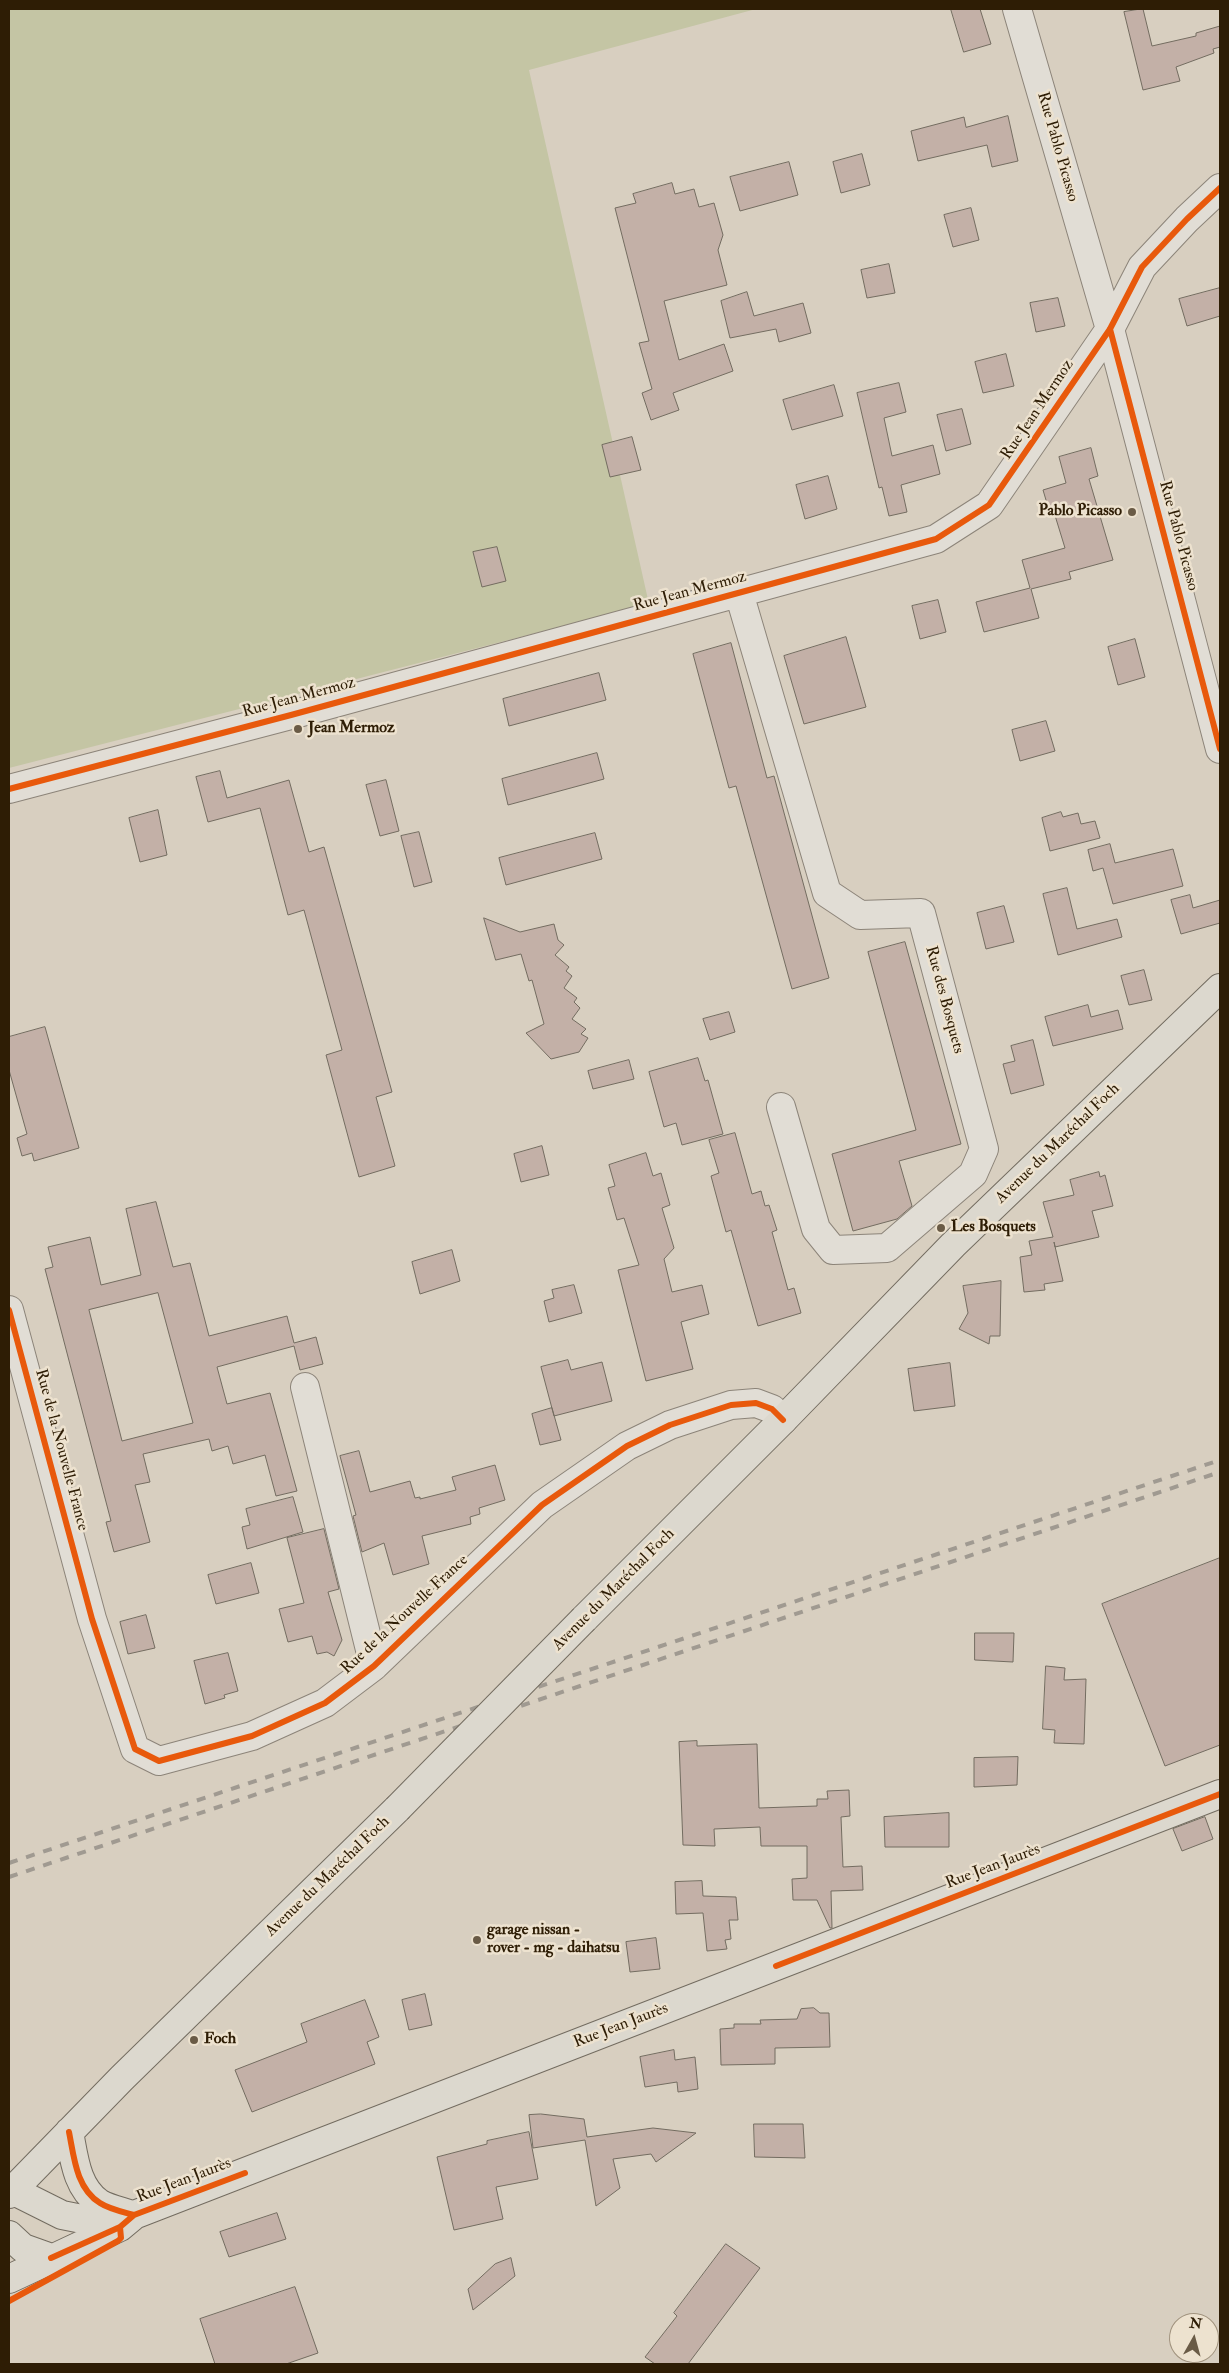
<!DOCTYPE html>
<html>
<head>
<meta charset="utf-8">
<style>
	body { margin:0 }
	#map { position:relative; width:1229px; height:2373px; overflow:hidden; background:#d8cfc0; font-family:"IM FELL Double Pica",serif }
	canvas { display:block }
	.frame { position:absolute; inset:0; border:10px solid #2e1d05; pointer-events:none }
	.north { position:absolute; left:1169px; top:2313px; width:50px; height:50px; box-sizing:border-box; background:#ede2cf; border:1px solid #a1937e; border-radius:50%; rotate:7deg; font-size:14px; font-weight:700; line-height:20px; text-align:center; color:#2e1d05 }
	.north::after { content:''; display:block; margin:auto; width:18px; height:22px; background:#6a5b46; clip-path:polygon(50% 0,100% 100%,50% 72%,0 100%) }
</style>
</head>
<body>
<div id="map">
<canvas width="1229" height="2373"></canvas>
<div class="frame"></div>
<div class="north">N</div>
</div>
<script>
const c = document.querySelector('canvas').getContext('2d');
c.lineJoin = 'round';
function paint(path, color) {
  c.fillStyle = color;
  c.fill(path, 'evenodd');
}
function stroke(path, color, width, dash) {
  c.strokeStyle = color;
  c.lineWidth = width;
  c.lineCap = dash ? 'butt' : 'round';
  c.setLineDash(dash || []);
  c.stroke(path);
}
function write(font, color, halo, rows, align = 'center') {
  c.font = font + ' "IM FELL Double Pica",serif';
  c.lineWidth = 5;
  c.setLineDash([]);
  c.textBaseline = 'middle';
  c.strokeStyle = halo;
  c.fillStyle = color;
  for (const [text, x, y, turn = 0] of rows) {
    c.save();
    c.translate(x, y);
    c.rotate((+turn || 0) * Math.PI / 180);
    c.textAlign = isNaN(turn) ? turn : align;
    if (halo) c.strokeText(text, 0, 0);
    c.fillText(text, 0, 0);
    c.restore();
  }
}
const green = new Path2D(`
	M9,9H756L529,70L649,604L9,768Z`);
const building = new Path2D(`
	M951,9H980L991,44L964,52Z
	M1143,9L1152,46L1196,36V33L1220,26V47L1213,49L1214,53L1176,67L1180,81L1143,90L1124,12Z
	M1008,116L1018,161L992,167L987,145L918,161L911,131L964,117L966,127Z
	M862,154L870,185L841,193L833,162Z
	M789,162L798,195L740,211L730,177Z
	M672,183L675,194L694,189L699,207L714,203L723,235L718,250L727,285L664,301L679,360L724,344L733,371L673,393L679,410L651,420L642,393L652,389L639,343L649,341L615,208L636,203L633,194Z
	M971,208L979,240L953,247L944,215Z
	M889,264L895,293L867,298L861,270Z
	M1220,288V316L1187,326L1179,299Z
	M747,292L754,316L803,303L811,333L779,342L776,329L730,338L721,301Z
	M1058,298L1065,326L1036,332L1030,303Z
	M1006,354L1014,386L983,393L975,362Z
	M899,383L906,412L884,418L892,456L933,445L940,474L901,485L907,512L889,516L882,487L879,488L857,393Z
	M834,385L843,416L792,430L783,400Z
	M962,409L971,444L946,451L937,415Z
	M632,437L641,470L610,477L602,445Z
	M1091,448L1098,476L1089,479L1113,560L1069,572L1071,579L1031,589L1039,618L984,632L976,602L1030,588L1022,560L1065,548L1053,509L1049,510L1043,490L1066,483L1059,457Z
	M828,476L837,509L805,519L796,485Z
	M497,547L506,581L482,587L473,552Z
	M938,600L946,632L920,639L912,606Z
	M846,637L866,707L804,724L784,656Z
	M1135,639L1145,677L1118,685L1108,647Z
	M731,643L767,778L774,776L829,978L792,989L736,786L729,788L693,654Z
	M599,673L606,700L509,726L503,699Z
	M1046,721L1055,751L1020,761L1012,730Z
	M597,753L604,779L508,805L502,779Z
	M220,771L227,798L289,780L309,852L324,847L392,1092L376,1097L395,1166L359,1177L326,1055L342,1050L304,910L288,915L260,808L208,822L196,777Z
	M386,780L399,831L380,836L366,785Z
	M158,810L167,855L140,862L129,818Z
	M1061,812L1063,817L1078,813L1081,824L1095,821L1100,838L1050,851L1042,818Z
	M419,832L432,882L414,887L401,836Z
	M595,833L602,859L506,885L499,858Z
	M1110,844L1115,863L1173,849L1183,886L1113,904L1103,868L1093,871L1088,850Z
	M1067,888L1077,929L1117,919L1122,937L1058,955L1043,894Z
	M1190,895L1193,908L1220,900V923L1181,934L1171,900Z
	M1004,906L1014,942L986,949L977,913Z
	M484,918L520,932L554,924L558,940L564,945L555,955L569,967L566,971L572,976L564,988L577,998L574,1002L580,1008L572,1019L586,1029L581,1034L588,1038L579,1052L551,1059L526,1033L544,1024L532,980L529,981L521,954L496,960Z
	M905,942L961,1144L899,1161L912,1206L897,1219L853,1231L832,1154L916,1130L868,952Z
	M1144,970L1152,1000L1129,1005L1121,976Z
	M1088,1005L1091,1017L1118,1010L1123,1029L1053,1046L1045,1017Z
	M729,1012L735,1032L710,1040L703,1019Z
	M45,1027L79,1148L34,1161L32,1153L22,1156L17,1138L27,1134L9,1070V1037Z
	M1033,1040L1044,1085L1011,1094L1003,1064L1015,1061L1011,1046Z
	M698,1058L705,1081L708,1080L723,1134L682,1145L676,1123L664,1127L649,1072Z
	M629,1060L634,1079L593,1089L588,1071Z
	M735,1133L752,1194L761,1191L765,1206L769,1205L777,1230L772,1232L788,1290L794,1288L801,1313L758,1326L731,1230L726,1232L711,1176L719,1173L709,1140Z
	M542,1146L549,1175L521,1182L514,1154Z
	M646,1153L653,1176L661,1173L670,1205L662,1208L674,1248L664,1259L672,1292L702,1285L709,1314L681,1322L693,1369L646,1381L618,1270L639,1265L624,1218L617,1220L608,1188L615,1186L609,1165Z
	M1099,1172L1100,1177L1105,1175L1113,1206L1092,1211L1099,1237L1055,1247L1054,1242L1063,1281L1044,1284L1045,1290L1024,1292L1020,1257L1032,1255L1029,1241L1053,1237L1043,1202L1074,1195L1070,1180Z
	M156,1202L173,1267L190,1263L209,1336L287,1316L294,1343L316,1337L323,1364L300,1370L294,1346L217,1367L227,1404L270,1393L297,1491L276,1496L265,1455L233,1464L228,1446L212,1451L209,1439L143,1454L150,1482L135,1485L150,1542L114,1552L106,1522L111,1521L45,1269L53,1267L48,1247L90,1237L101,1285L141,1275L126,1209ZM158,1293L193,1423L122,1441L89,1310Z
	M452,1250L460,1281L420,1294L412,1262Z
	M1001,1281L1000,1336H990L989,1344L959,1329L968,1313L963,1286Z
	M574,1285L582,1313L549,1322L544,1301L554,1298L552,1290Z
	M568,1360L571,1370L602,1362L612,1401L554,1416L541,1367Z
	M950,1363L955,1406L914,1411L908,1369Z
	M552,1408L561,1440L540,1445L532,1414Z
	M359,1451L370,1492L410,1481L415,1498L420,1497V1499L456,1490L452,1477L495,1465L505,1500L479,1508L480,1514L470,1517L471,1524L422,1536L429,1564L393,1575L384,1543L362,1552L353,1516L356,1515L340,1456Z
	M293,1497L303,1532L247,1549L242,1527L250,1525L246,1509Z
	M324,1529L339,1589L328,1592L342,1640L334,1656L327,1652L317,1654L312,1636L288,1642L279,1609L304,1603L287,1538Z
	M1220,1558V1745L1165,1766L1102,1604Z
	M251,1563L259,1593L216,1604L208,1575Z
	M146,1615L155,1648L128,1654L120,1622Z
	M975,1633H1014L1013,1662L975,1660Z
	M228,1653L238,1691L224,1695L225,1698L205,1704L194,1661Z
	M1046,1666L1065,1668L1064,1680L1086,1679L1084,1744L1054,1743L1055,1730L1043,1729Z
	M697,1741V1746L757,1744L759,1808L817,1806V1799H828L827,1791L849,1790L850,1816L841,1817L843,1867L862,1866L863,1890L831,1891L832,1928H830L817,1900H793L792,1879L807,1878V1846H761L760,1827L714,1829L715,1846L683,1845L679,1742Z
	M1018,1757L1017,1785L974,1787V1758Z
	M949,1813V1847H885L884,1817Z
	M1205,1817L1213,1839L1182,1851L1173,1829Z
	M702,1881L703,1896L736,1897L738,1920H729L731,1939L725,1940L727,1949L707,1951L703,1913L676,1914L675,1882Z
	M656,1938L660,1969L630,1972L626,1942Z
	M425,1994L432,2025L409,2030L402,2000Z
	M365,2000L379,2037L367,2042L375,2064L252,2112L235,2070L307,2042L301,2024Z
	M814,2008L820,2013H829L830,2047L775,2048V2064L721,2065L720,2029L734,2028V2024H761L760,2020L797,2019L801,2009Z
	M674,2050L675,2060L695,2057L698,2089L678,2092L677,2082L645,2087L640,2057Z
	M541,2114L584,2119L587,2137L653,2128L696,2133L656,2162L651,2154L613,2159L620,2188L596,2206L585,2140L533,2148L529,2115Z
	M754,2124H803L805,2158L755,2157Z
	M529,2132L538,2179L496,2187L503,2219L454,2230L437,2157L487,2144V2141Z
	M277,2213L286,2239L229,2257L220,2232Z
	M726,2244L760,2268L688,2364H655L645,2357L677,2316L674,2313Z
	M511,2258L515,2276L473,2310L468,2289L495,2264Z
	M295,2287L318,2353L286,2364H215L200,2319Z`);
const minor = new Path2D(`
	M1017,9L1110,329L1220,749
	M739,593L827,893L860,915L921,913L984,1149L973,1174L887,1248L833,1250L816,1229L781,1107
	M9,789L291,715L936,539L989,505L1110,329L1142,267L1187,219L1220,188
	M9,1310L92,1619L135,1749L159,1761L252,1736L325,1703L374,1666L542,1505L627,1446L670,1425L731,1405L756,1403L772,1409L783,1420
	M305,1387L374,1666`);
const major = new Path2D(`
	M584,1619L783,1420L953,1245L1220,988
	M69,2132C74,2157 76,2187 99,2203C107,2208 120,2211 129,2214
	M12,2190L62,2215L82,2219L134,2215L1220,1794
	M9,2194L122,2078L397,1809
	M9,2235L23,2248L51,2258
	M9,2279L120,2227L132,2217`);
const rail = new Path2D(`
	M9,1863L1220,1460
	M9,1877L1220,1472`);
const majorBridge = new Path2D(`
	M397,1809L584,1619`);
const cycleway = new Path2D(`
	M1110,329L1220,749
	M9,789L291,715L936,539L989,505L1110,329L1142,267L1187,219L1220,188
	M9,1310L92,1619L135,1749L159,1761L252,1736L325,1703L374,1666L542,1505L627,1446L670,1425L731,1405L756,1403L772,1409L783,1420
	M776,1966L1220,1794
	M69,2132C74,2157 76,2188 100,2203C109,2209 123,2212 134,2215
	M51,2258L120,2227L134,2215L245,2173
	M9,2301L118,2241L121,2238L120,2227`);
const markers = [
	[1132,512,5,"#6a5b46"],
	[298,729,5,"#6a5b46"],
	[941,1228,5,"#6a5b46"],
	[477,1940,5,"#6a5b46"],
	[194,2040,5,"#6a5b46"]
];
const streetNames = [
	["Rue Pablo Picasso",1057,147,74],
	["Rue Jean Mermoz",1038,410,-56],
	["Rue Pablo Picasso",1178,536,75],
	["Rue Jean Mermoz",690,592,-15],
	["Rue Jean Mermoz",299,698,-15],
	["Rue des Bosquets",944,1000,75],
	["Avenue du Maréchal Foch",1058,1144,-44],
	["Rue de la Nouvelle France",61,1450,75],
	["Avenue du Maréchal Foch",614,1590,-45],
	["Rue de la Nouvelle France",405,1615,-43],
	["Rue Jean Jaurès",993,1867,-21],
	["Avenue du Maréchal Foch",328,1877,-44],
	["Rue Jean Jaurès",621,2026,-21],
	["Rue Jean Jaurès",184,2181,-21]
];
const poiNames = [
	["Pablo Picasso",1122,512,"right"],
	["Jean Mermoz",308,729],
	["Les Bosquets",951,1228],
	["garage nissan -",487,1931],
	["rover - mg - daihatsu",487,1949],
	["Foch",204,2040]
];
paint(green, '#c4c5a4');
paint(building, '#c3b0a7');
stroke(building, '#736c60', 1);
stroke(minor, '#8c8479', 30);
stroke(major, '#736c60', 30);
stroke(minor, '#e1ddd5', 28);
stroke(major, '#dcd8ce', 28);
stroke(rail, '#a09a91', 4, [9, 9]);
stroke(majorBridge, '#736c60', 30, []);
stroke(majorBridge, '#dcd8ce', 28);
stroke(cycleway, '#e8590c', 6);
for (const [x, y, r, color] of markers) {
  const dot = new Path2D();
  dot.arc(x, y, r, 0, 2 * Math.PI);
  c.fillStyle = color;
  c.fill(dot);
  stroke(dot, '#ede2cf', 2);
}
write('16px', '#2e1d05', '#ede2cf', streetNames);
write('bold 16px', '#2e1d05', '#ede2cf', poiNames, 'left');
</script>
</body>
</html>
